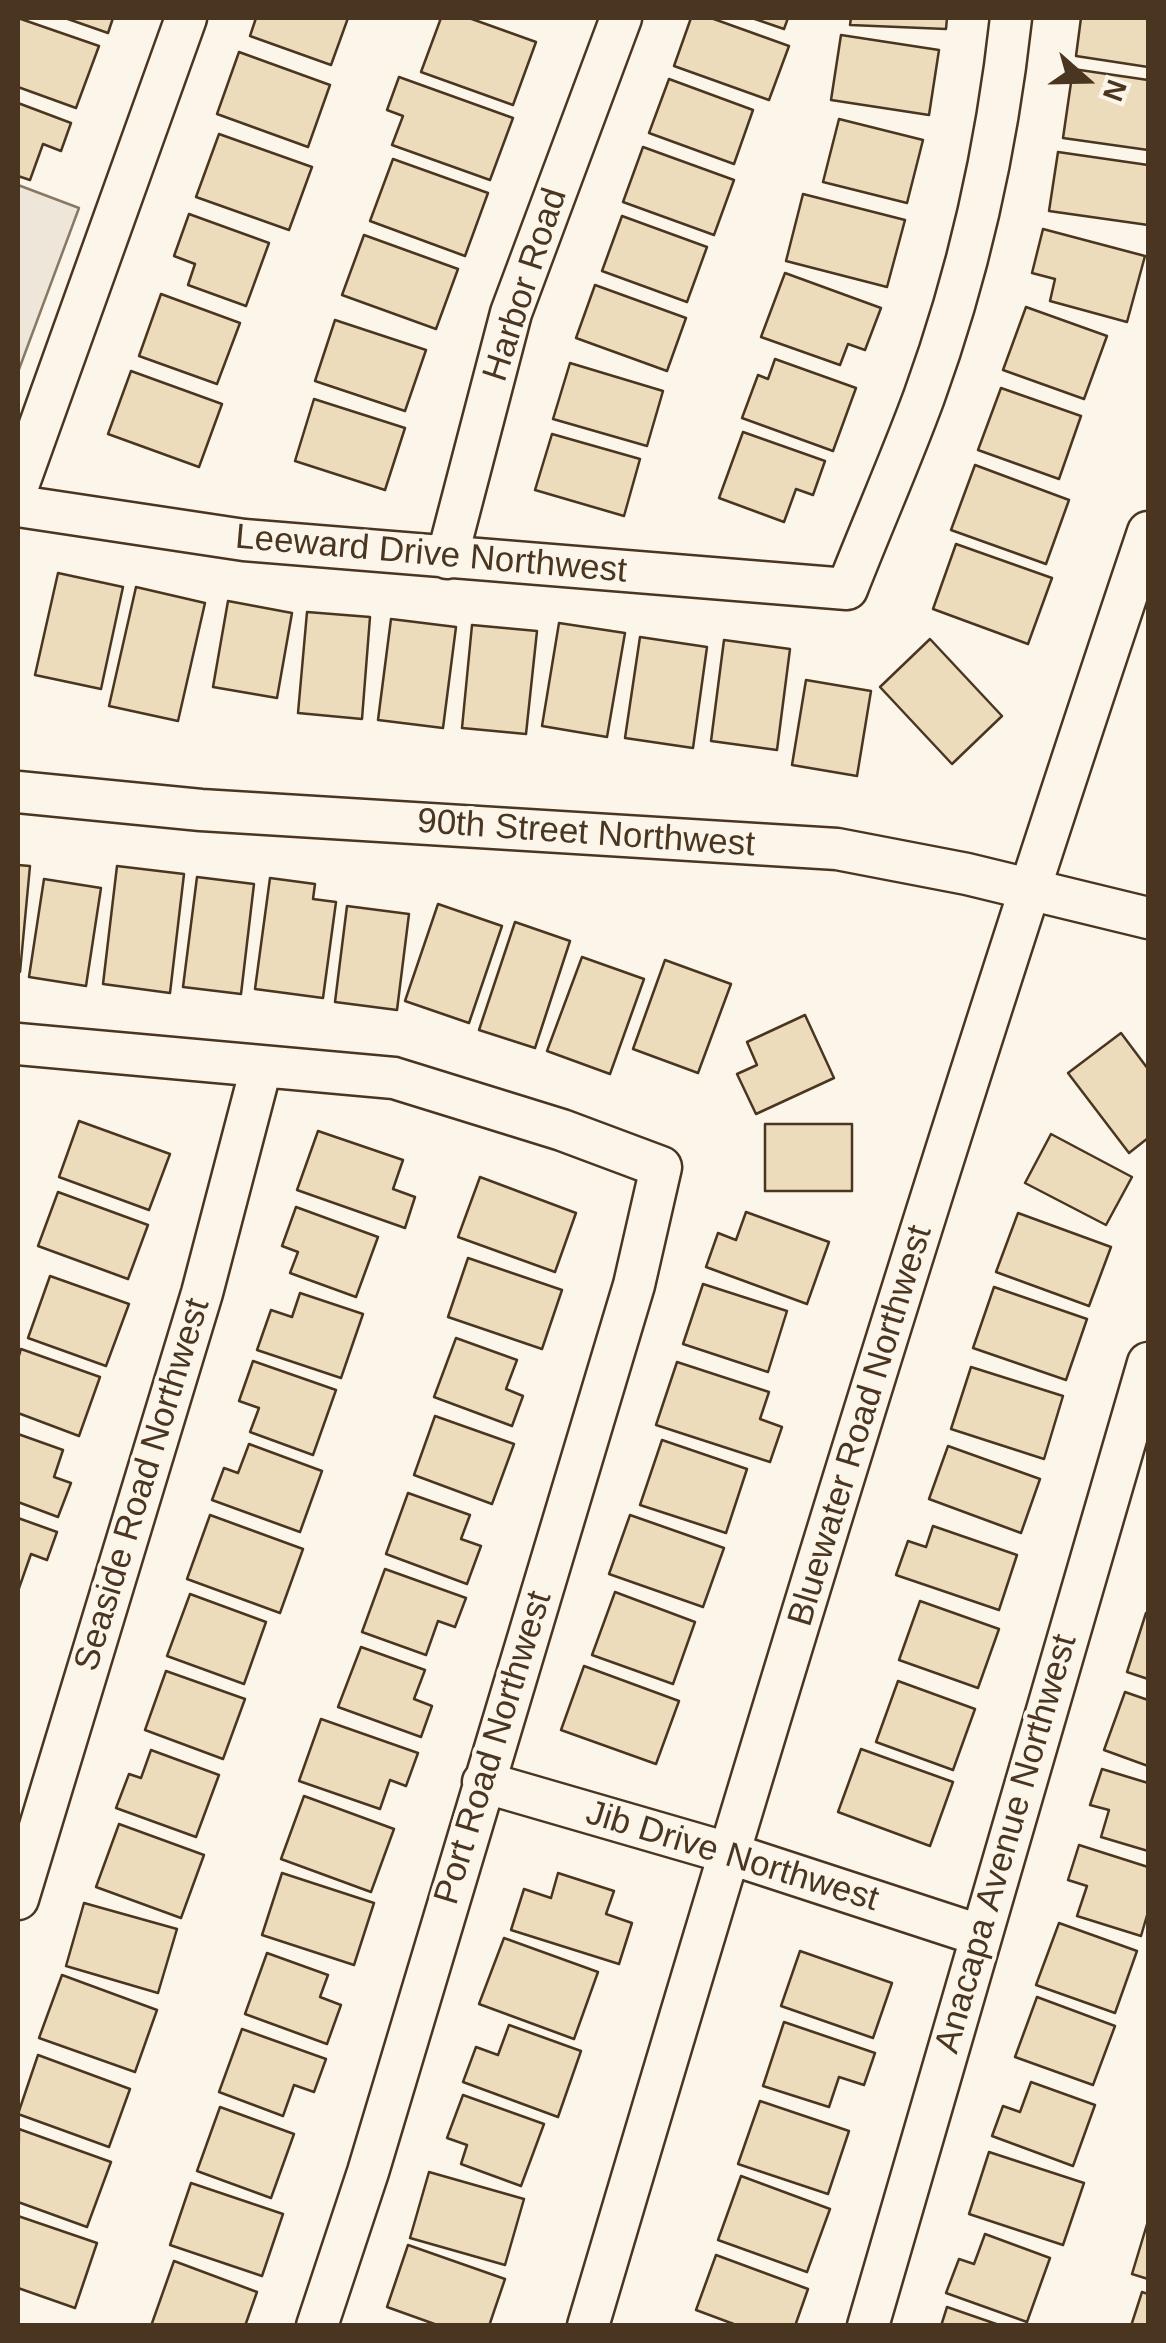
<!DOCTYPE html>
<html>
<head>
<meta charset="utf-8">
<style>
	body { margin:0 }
	#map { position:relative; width:1166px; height:2343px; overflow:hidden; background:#fbf6e9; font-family:Arial,sans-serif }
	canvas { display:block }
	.frame { position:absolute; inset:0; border:20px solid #4a3520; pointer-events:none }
	.north { position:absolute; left:1036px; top:30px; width:100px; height:100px; -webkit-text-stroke:8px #fbf6e9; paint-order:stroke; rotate:110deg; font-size:28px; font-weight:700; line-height:40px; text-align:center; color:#4a3520 }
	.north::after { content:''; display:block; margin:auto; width:35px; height:45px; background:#4a3520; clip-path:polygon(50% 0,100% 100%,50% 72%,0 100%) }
</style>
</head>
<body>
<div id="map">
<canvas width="1166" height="2343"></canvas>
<div class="frame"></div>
<div class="north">N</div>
</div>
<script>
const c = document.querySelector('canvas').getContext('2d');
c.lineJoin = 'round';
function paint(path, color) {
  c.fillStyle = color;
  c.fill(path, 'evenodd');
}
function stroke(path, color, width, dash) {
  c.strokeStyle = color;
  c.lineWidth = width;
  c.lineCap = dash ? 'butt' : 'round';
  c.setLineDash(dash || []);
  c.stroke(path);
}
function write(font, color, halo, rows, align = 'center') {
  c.font = font + ' Arial,sans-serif';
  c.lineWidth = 8;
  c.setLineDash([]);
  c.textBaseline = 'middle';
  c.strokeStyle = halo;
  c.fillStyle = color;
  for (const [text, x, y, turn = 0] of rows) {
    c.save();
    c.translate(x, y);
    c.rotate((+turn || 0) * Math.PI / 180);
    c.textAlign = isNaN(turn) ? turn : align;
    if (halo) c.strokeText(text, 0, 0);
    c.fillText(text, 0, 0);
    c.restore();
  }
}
const green = new Path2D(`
	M18,185L79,208L18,372Z`);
const building = new Path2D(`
	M18,18L99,46L76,108L18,87Z
	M65,18H113L108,33Z
	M256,18H348L331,65L250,36Z
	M441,18H469L536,42L513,105L421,72Z
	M691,18H711L789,46L769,100L674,66Z
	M752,18H788L784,29Z
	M851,18H947L946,29L850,25Z
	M1081,18H1148V67L1076,56Z
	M841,35L939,50L929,115L831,100Z
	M239,52L330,85L308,147L217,114Z
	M1073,69L1148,80V150L1063,138Z
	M399,77L513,118L490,180L392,145L403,116L387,110Z
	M669,79L753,110L734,164L649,133Z
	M18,103L71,123L61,151L43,144L30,180L18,176Z
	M839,119L923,140L907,203L823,182Z
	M219,134L312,167L289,230L196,197Z
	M643,147L734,180L714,235L623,202Z
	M1058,152L1148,165V225L1049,211Z
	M393,159L488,193L465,256L370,221Z
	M803,194L905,220L887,287L786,261Z
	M189,214L269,243L246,306L188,285L195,264L174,256Z
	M622,216L707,247L687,302L602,271Z
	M1043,229L1145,256L1127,322L1050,301L1055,279L1032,273Z
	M364,235L458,269L436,329L342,295Z
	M785,273L881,308L865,350L848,344L840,365L761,337Z
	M595,285L686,318L667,371L576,338Z
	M161,294L240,323L217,384L139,356Z
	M1026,307L1107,336L1084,399L1003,370Z
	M335,320L426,350L405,411L315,381Z
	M775,359L856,388L833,451L742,418L758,375L768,379Z
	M570,363L663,391L647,446L553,419Z
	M131,371L222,404L199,467L108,434Z
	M1001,388L1081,416L1059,479L978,450Z
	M314,399L405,428L385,490L295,461Z
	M743,432L825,461L813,495L796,489L784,522L719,498Z
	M552,434L640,459L624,516L535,490Z
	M975,465L1069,500L1046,564L951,530Z
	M956,544L1052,578L1028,644L933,609Z
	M58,573L123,587L101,689L35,675Z
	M136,587L205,603L178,721L109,706Z
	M228,601L292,613L277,698L213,687Z
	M307,612L370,617L362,719L298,713Z
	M391,619L456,627L443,728L378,720Z
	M559,623L625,633L607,737L542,726Z
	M472,625L537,631L526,734L462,728Z
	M640,637L707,647L693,748L625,738Z
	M930,639L1002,716L952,764L880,687Z
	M724,640L790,649L777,750L711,741Z
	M806,680L871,691L857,776L792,765Z
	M18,865L30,866L20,972H18Z
	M117,866L184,874L170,993L103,984Z
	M197,877L254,884L241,994L183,987Z
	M270,878L315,884L313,899L336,902L323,998L255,989Z
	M44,879L101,888L86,986L29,977Z
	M438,904L502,926L469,1023L405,1001Z
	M347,906L409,914L397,1010L335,1002Z
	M515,922L570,941L535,1048L479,1030Z
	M582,957L644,979L610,1074L547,1051Z
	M665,960L731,984L698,1073L633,1049Z
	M805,1015L834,1078L756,1114L737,1074L757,1065L747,1042Z
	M1121,1033L1148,1069V1138L1129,1153L1068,1073Z
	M79,1121L170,1154L149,1210L59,1177Z
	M765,1124H852V1191H765Z
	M318,1131L403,1160L393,1189L415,1197L405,1228L297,1190Z
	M1051,1134L1132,1177L1106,1225L1025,1183Z
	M480,1177L576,1213L555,1272L458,1237Z
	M58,1192L148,1225L128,1279L38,1246Z
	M296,1207L378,1237L356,1297L290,1273L298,1252L282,1246Z
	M746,1212L829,1242L807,1304L706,1267L718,1233L736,1240Z
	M1018,1213L1111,1247L1089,1306L996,1272Z
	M468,1258L562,1290L542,1349L448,1317Z
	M50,1276L129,1304L106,1366L28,1338Z
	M703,1284L787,1311L768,1372L683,1344Z
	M994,1287L1087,1319L1066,1380L973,1348Z
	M300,1293L363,1314L341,1378L257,1350L271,1310L292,1317Z
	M456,1338L517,1360L506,1389L523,1396L512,1426L434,1397Z
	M21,1349L100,1377L79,1436L18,1413V1359Z
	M253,1361L336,1390L313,1455L250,1432L259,1408L239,1401Z
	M677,1362L769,1392L760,1419L782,1427L770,1462L656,1425Z
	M971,1367L1063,1396L1044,1459L951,1429Z
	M435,1416L514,1444L492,1504L414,1475Z
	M18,1434L63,1450L54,1477L71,1483L58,1517L18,1502Z
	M662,1440L747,1469L726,1533L640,1505Z
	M249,1444L322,1471L300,1532L212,1500L224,1468L238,1473Z
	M948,1446L1040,1479L1021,1533L929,1499Z
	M408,1493L470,1515L461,1539L481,1546L467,1584L386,1554Z
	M210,1515L303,1549L280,1613L187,1579Z
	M630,1515L724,1548L703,1607L609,1574Z
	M18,1518L57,1532L47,1560L31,1554L18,1591Z
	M933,1526L1017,1555L999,1610L896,1575L908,1541L926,1547Z
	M385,1569L466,1598L455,1627L438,1621L426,1655L362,1632Z
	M615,1592L695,1622L673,1684L592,1655Z
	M190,1594L266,1622L244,1684L167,1656Z
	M920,1601L999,1629L978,1688L899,1660Z
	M1146,1613L1148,1614V1679L1127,1672Z
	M361,1647L425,1670L414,1699L432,1706L421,1737L338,1707Z
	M584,1666L679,1701L656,1764L561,1730Z
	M166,1671L245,1699L223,1759L145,1730Z
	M898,1681L975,1709L953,1770L876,1742Z
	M1125,1692L1148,1700V1766L1104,1750Z
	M321,1719L418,1753L406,1786L390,1780L380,1809L299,1781Z
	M861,1749L953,1782L930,1846L838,1812Z
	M151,1750L219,1775L196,1837L116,1808L129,1774L141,1778Z
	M1102,1769L1148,1783V1851L1101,1837L1109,1810L1090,1805Z
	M304,1796L394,1829L371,1892L281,1859Z
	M119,1824L204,1855L181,1918L96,1887Z
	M1079,1845L1148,1867V1912L1141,1936L1077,1916L1087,1886L1068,1880Z
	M282,1873L374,1903L354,1965L262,1935Z
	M558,1873L614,1891L606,1914L632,1923L619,1964L511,1930L524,1889L551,1898Z
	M84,1903L177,1929L158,1993L66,1966Z
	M1059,1923L1137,1951L1115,2013L1036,1985Z
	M504,1938L598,1972L574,2039L479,2004Z
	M800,1951L892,1983L873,2038L781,2006Z
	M267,1953L328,1975L320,1997L341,2005L327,2044L245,2014Z
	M62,1975L157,2010L135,2072L39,2038Z
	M1037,1997L1115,2026L1093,2085L1015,2057Z
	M784,2022L875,2053L864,2085L839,2077L829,2107L763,2086Z
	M509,2025L581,2051L558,2117L463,2082L476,2047L498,2055Z
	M242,2029L326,2059L314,2092L294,2085L283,2116L219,2092Z
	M38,2055L130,2089L109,2147L18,2114Z
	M1031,2082L1095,2105L1073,2166L992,2136L1003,2106L1020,2112Z
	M463,2095L544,2124L521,2186L461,2164L467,2145L447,2138Z
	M760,2101L849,2131L828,2194L738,2164Z
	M220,2107L294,2134L271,2198L197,2171Z
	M19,2129L111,2162L87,2227L18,2202Z
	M989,2152L1084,2183L1063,2245L969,2214Z
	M429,2172L524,2199L505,2265L410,2238Z
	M741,2176L830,2209L807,2272L718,2240Z
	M191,2183L283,2214L262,2276L170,2245Z
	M18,2216L97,2243L75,2308L18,2288Z
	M1148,2221V2279L1132,2274Z
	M985,2234L1050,2258L1027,2322L946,2293L959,2259L974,2264Z
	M408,2245L505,2279L489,2326H440L387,2307Z
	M716,2255L808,2289L795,2326H739L696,2310Z
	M174,2261L257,2292L245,2326H151Z
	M1142,2292L1148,2294V2326H1131Z
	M947,2307L1002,2326H941Z`);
const minor = new Path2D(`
	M18,486L186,18
	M18,506L244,540L847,589C872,525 900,462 924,397C968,276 997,146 1011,18
	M447,558L511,313L621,18
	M18,792L201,810L837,849L967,874L1148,918
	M18,1044L394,1078L562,1130L661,1167L634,1285L368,2172L317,2326
	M483,1782L728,1853L979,1935
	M18,1899L202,1293L261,1068
	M588,2326C766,1725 948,1125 1148,532
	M868,2326L1148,1363`);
const streetNames = [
	["Harbor Road",526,285,-72],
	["Leeward Drive Northwest",431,555,5],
	["90th Street Northwest",586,834,4],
	["Bluewater Road Northwest",861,1426,-73],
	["Seaside Road Northwest",143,1485,-73],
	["Port Road Northwest",494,1748,-73],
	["Anacapa Avenue Northwest",1007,1844,-74],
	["Jib Drive Northwest",732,1857,17]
];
paint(green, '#ede6d9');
stroke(green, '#887966', 2.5);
paint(building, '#ecdcbc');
stroke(building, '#4a3520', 2.5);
stroke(minor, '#4a3520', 45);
stroke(minor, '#fbf6e9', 40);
write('35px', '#4a3520', '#fbf6e9', streetNames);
</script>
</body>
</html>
